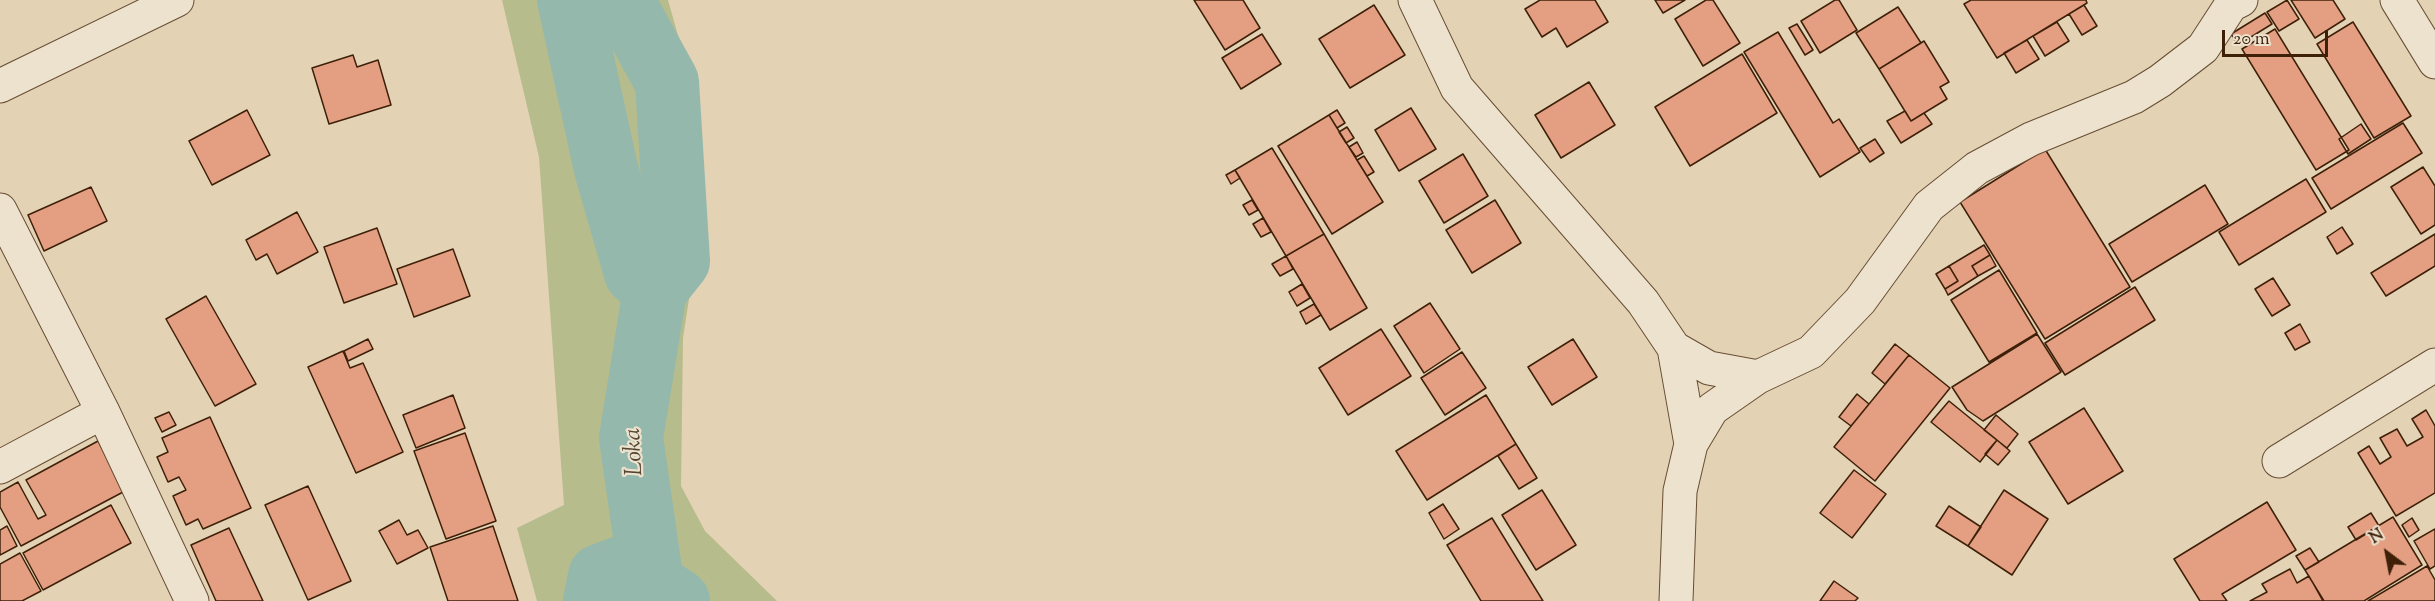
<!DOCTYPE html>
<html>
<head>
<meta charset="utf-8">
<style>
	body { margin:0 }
	#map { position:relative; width:2435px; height:601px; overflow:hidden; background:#e3d3b4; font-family:"Sorts Mill Goudy",serif }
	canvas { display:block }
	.north { position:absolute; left:2357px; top:523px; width:60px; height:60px; -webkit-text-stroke:4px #ede2ce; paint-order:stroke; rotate:328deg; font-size:16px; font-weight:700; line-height:24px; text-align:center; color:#3e2009 }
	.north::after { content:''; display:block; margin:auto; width:21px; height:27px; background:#3e2009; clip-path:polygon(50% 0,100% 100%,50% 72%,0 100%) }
	.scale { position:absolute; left:2222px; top:30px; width:106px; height:27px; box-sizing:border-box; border:3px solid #3e2009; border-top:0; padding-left:8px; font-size:18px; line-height:21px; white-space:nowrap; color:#3e2009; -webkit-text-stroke:4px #ede2ce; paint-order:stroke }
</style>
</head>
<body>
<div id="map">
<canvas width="2435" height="601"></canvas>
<div class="north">N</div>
<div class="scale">20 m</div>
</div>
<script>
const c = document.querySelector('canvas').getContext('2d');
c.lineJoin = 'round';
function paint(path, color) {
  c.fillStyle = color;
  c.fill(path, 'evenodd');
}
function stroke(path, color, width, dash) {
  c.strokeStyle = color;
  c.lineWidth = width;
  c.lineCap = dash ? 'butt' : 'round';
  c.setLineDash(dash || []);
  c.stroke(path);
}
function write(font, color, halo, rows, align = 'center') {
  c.font = font + ' "Sorts Mill Goudy",serif';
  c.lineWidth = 4.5;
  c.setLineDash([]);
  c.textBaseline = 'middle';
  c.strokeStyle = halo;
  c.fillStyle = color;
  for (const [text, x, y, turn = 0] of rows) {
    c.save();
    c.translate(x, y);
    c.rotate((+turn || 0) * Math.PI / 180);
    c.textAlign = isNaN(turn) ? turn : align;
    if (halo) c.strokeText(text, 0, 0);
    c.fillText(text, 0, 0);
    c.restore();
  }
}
const green = new Path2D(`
	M502,0H668L691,82L704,202L683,338L681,486L705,531L777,601H537L517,528L564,505L539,157Z`);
const river = new Path2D(`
	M569,0L606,169L636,273L655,290
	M622,0L667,82L678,261L655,290L631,438L652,584L678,601
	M595,601L600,576L648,558`);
const building = new Path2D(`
	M1194,0H1243L1260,28L1225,50Z
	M1540,0H1595L1608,22L1567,47L1556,28L1542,37L1525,9Z
	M1655,0H1685L1663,13Z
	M1706,0H1713L1740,43L1703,66L1675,19Z
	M1835,0H1839L1857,30L1820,53L1801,21Z
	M1971,0H2086L2087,3L1997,58L1964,4Z
	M2287,0L2299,19L2279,31L2267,12Z
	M2291,0H2333L2345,19L2315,38Z
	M1374,5L1405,55L1350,88L1319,39Z
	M2084,5L2097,26L2082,35L2069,14Z
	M1898,7L1921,43L1879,69L1856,33Z
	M2265,13L2272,24L2238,45L2231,34Z
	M2057,22L2069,41L2045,56L2033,36Z
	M2353,22L2411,116L2374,138L2317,44Z
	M1797,24L1813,50L1805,55L1789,28Z
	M2275,29L2349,150L2316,170L2242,49Z
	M1778,32L1833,123L1839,119L1860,152L1820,177L1744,52Z
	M1262,34L1281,64L1241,89L1222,58Z
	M2027,40L2039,59L2016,73L2004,53Z
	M1924,41L1949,82L1940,87L1947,99L1911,121L1879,69Z
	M1742,54L1777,113L1690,166L1655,107Z
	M353,55L357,67L378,60L391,105L329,124L312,68Z
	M1589,82L1615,125L1561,158L1535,115Z
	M1411,108L1436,149L1399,171L1375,130Z
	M247,110L270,155L212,185L189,141Z
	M1337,110L1345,123L1337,128L1329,115Z
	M1905,111L1911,121L1924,113L1932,124L1901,143L1887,121Z
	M1329,115L1383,202L1332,234L1278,146Z
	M2403,123L2422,153L2331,209L2312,178Z
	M2361,124L2371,139L2348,154L2339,139Z
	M1347,127L1354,138L1346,143L1339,132Z
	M1875,139L1884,153L1870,162L1860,148Z
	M1357,142L1363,153L1356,157L1349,147Z
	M1272,148L1324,234L1286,256L1235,170Z
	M2045,149L2130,287L2045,339L1960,202Z
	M1463,154L1488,196L1444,223L1419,181Z
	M1364,156L1374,172L1367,176L1357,160Z
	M2423,167L2435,186V225L2421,234L2391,187Z
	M1235,170L1240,178L1231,184L1226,175Z
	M2306,179L2326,212L2239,265L2219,232Z
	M2205,185L2228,224L2132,282L2109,244Z
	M91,187L107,221L44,251L28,215Z
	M1252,200L1258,210L1249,215L1243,205Z
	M1495,200L1521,243L1472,273L1446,230Z
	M297,212L318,252L277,274L267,254L256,260L246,240Z
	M1263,218L1271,232L1261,237L1253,224Z
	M2342,227L2353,244L2337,254L2327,237Z
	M377,228L397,284L344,303L324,247Z
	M1324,234L1367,308L1330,330L1286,256Z
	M2435,234V266L2386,296L2371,273Z
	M1984,245L1990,255L1972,266L1978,276L1948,295L1945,289L1958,281L1949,266Z
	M453,249L470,296L414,317L397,269Z
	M1990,255L1996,266L1978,276L1972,266Z
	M1286,256L1293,269L1280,276L1272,264Z
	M1949,266L1958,281L1945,289L1936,274Z
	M1999,270L2037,333L1989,362L1951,300Z
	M2273,278L2290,305L2272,316L2255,289Z
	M1302,284L1310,298L1297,306L1289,292Z
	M2135,287L2155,320L2065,375L2045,343Z
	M206,296L256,384L215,406L166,319Z
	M1430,303L1460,349L1424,373L1394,326Z
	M1314,304L1321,315L1306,324L1300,312Z
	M2300,324L2310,342L2295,350L2285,333Z
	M1381,329L1411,376L1348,415L1319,368Z
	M2037,334L2061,372L1983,421L1967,410L1952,387Z
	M368,339L373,349L348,361L344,351Z
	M1573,339L1597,377L1552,405L1528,367Z
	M1895,344L1909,355L1885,384L1872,373Z
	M343,351L350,368L363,363L403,452L356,473L308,367Z
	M1462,352L1486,388L1445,415L1421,378Z
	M1909,355L1950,388L1875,481L1834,447Z
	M1857,394L1869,404L1851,426L1839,417Z
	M453,395L465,428L416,448L403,415Z
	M1486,395L1516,444L1427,500L1396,451Z
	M1949,401L1997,440L1980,462L1931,422Z
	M2084,408L2123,471L2068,504L2029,442Z
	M2426,410L2435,426V493L2396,516L2358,453L2369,446L2380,464L2391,457L2380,438L2397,429L2407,446L2423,437L2412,419Z
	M169,412L176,425L162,432L155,418Z
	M1996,415L2018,434L2007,448L1984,430Z
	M210,417L251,508L203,529L198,519L186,525L173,496L186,490L179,477L168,482L157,457L168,452L162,438Z
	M465,433L496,521L446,539L414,451Z
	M1997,440L2010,451L1998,465L1985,454Z
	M98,441L125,491L21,546L0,507V492L18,482L38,519L46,515L26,480Z
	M1516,444L1537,478L1519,489L1498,456Z
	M1854,470L1886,494L1852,538L1820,513Z
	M308,486L351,581L308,600L265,505Z
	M1542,490L1576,545L1536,570L1502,515Z
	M2004,490L2048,519L2012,575L1968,546Z
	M2267,502L2296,550L2222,594L2227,601H2200L2174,559Z
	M1443,504L1459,529L1444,539L1429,513Z
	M111,505L131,543L43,590L23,553Z
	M1949,506L1981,527L1968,546L1936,526Z
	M2371,513L2379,526L2356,540L2348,527Z
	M2393,517L2422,565L2364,601H2324L2305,570Z
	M1492,518L1543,601H1481L1447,545Z
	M2412,518L2419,530L2409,537L2402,525Z
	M399,520L407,535L418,530L428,548L397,564L379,531Z
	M7,526L17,546L0,555V530Z
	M493,526L518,601H448L430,547Z
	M229,528L263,601H216L191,545Z
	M2435,529V566L2430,569L2414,541Z
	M2310,548L2319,562L2305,570L2296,556Z
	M20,553L41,591L22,601H0V564Z
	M2427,566L2435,580V601H2368Z
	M2290,569L2297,583L2309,576L2323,601H2250L2267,592L2262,584Z
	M1834,581L1858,598L1855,601H1820Z`);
const minor = new Path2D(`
	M1415,0L1457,88L1643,302L1674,348L1691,444
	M2397,0L2435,62
	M0,86L177,0
	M0,210L103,412L192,601
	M1674,348L1709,368L1758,377
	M2279,461L2435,365
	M0,467L103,412
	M1676,601L1680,491L1691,444L1712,409L1758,377L1811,352L1860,301L1929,206L1977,168L2031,139L2134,97L2160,81L2203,48L2231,5L2241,0`);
const waterNames = [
	["Loka",636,452,-93]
];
paint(green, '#b6bc8b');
stroke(river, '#95b8ad', 64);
paint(building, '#e49f82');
stroke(building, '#3e2009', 1.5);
stroke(minor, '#674d34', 35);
stroke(minor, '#ede2ce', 33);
write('italic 24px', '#544632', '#ede2ce', waterNames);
</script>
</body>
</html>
